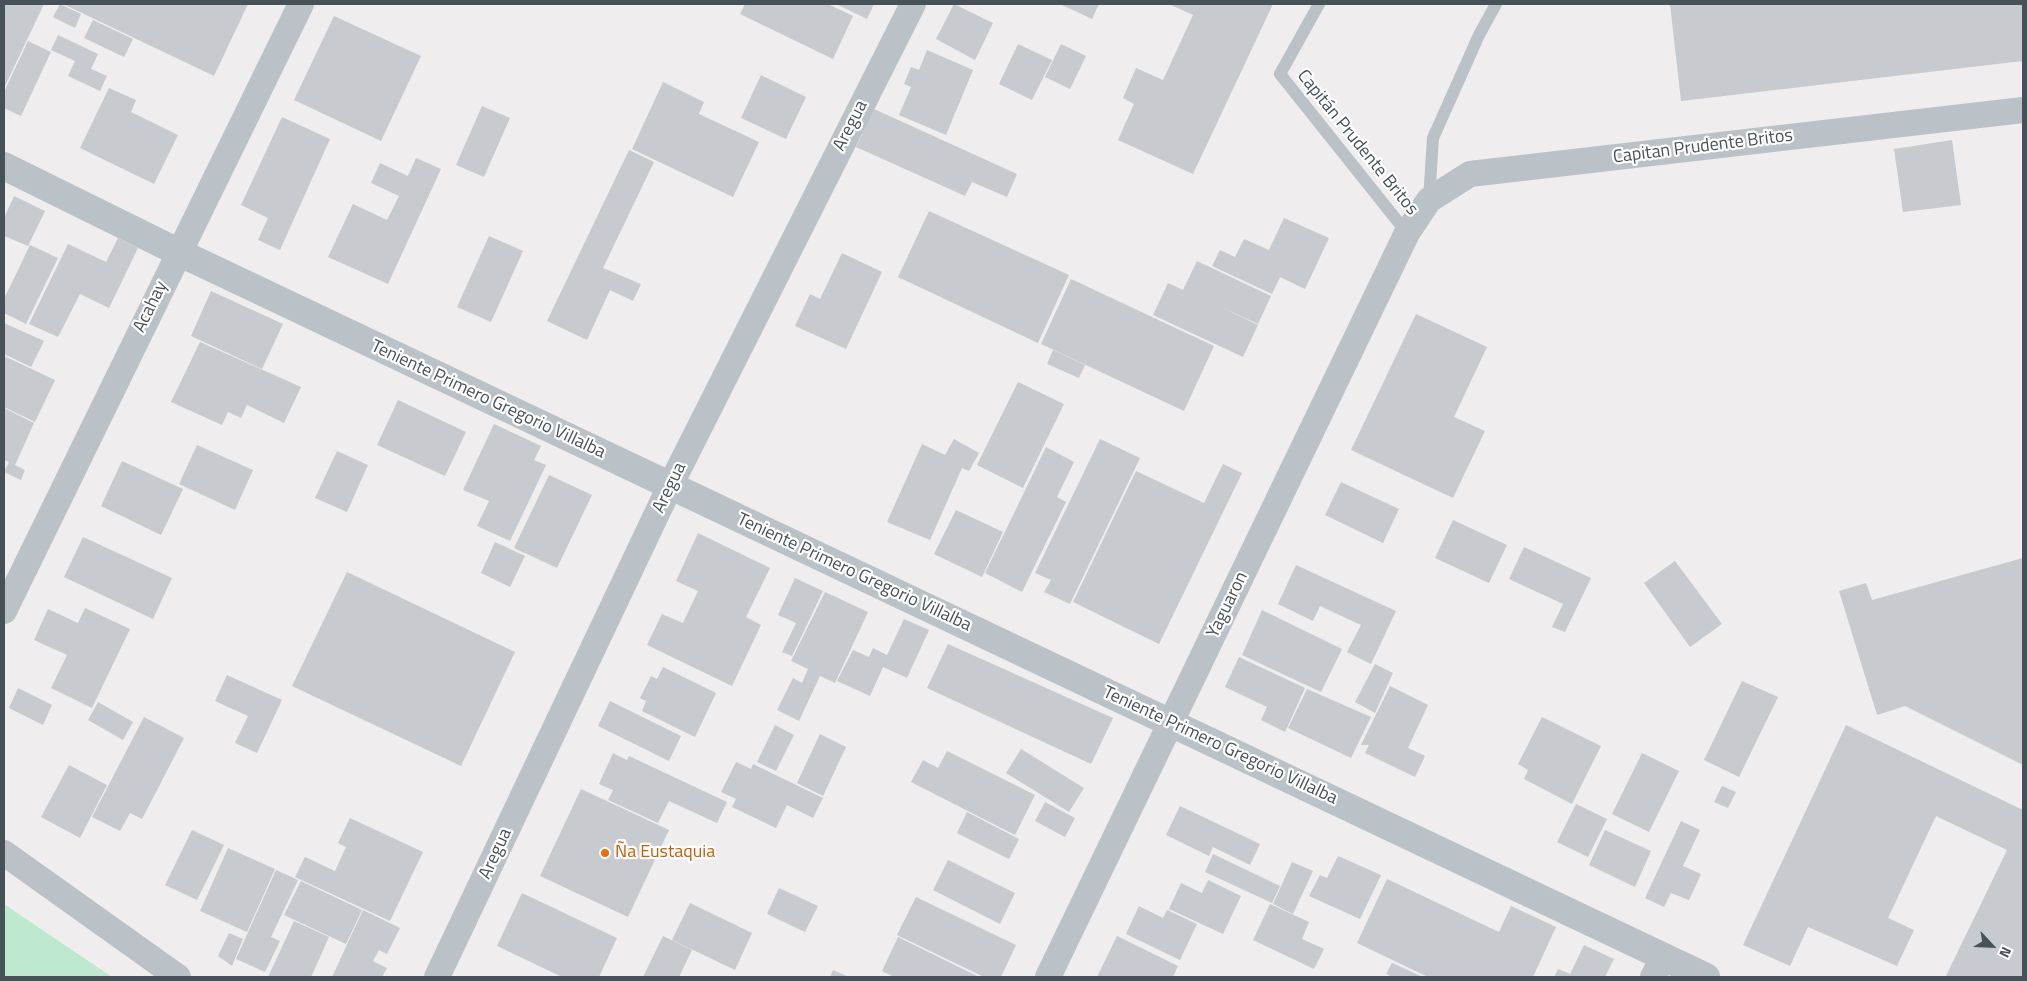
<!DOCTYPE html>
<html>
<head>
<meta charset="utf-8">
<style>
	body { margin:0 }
	#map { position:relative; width:2027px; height:981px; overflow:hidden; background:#efeded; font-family:"Titillium Web",sans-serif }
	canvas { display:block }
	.frame { position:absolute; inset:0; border:5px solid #475158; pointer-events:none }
	.north { position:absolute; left:1967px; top:921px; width:50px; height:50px; -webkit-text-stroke:4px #fff; paint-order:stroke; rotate:115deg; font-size:14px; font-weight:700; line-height:20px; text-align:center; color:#475158 }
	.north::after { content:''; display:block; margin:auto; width:18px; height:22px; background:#475158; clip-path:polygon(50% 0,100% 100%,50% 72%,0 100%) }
</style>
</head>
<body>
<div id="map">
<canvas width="2027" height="981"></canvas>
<div class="frame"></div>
<div class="north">N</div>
</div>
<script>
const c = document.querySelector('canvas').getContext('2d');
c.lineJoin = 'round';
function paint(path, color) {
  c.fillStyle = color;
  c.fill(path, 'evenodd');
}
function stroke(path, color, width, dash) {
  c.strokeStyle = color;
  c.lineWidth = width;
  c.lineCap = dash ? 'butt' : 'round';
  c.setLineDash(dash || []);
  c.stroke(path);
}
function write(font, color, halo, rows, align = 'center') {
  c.font = font + ' "Titillium Web",sans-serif';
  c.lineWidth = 4.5;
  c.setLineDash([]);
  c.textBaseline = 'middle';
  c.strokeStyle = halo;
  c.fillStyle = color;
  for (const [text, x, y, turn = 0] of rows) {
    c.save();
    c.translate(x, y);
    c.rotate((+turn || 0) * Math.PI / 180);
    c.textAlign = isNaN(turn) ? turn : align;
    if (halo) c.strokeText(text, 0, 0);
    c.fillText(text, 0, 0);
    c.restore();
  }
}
const green = new Path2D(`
	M4,904L112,977H4Z`);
const building = new Path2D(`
	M4,4H44L4,88Z
	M60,4L81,14L75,28L53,17Z
	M63,4H248L214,76Z
	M745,4H828L853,16L833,59L740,14Z
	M836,4H874L867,19Z
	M954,4L993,23L975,60L936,39Z
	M1060,4H1099L1092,19Z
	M1169,4H1273L1193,174L1118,140L1134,104L1123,98L1136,68L1163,80L1193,15Z
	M1670,4H2023V61L1681,101Z
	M334,16L421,56L381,141L294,100Z
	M93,20L133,39L124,57L84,38Z
	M58,35L98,54L91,69L107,76L100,91L68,76L75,61L51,50Z
	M28,41L51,52L21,116L4,108V92Z
	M1018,44L1052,60L1032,100L999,84Z
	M1061,44L1086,56L1070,89L1045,77Z
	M927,50L973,70L946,135L899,115L911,87L904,84L911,67L919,70Z
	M761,75L806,97L786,139L741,118Z
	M663,82L704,102L699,114L759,142L733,197L632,149Z
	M109,88L136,100L131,112L178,135L154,184L80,148Z
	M482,106L510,118L484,177L456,165Z
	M874,109L1017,174L1007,197L972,182L965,196L856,147Z
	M282,117L330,139L280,250L258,240L268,218L241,205Z
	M1952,140L1961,205L1903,212L1894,149Z
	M629,150L654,162L603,268L641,284L633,301L610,290L587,340L547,321Z
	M416,158L441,169L388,284L328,257L353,204L387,220L399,196L371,183L380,163L408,176Z
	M14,196L45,211L28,246L4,236V218Z
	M929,211L1069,275L1038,343L898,277Z
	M1284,218L1329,238L1305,289L1280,277L1272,294L1212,266L1220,250L1235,257L1244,239L1269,250Z
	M489,236L523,251L491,322L457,307Z
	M118,238L138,248L109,308L80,294L58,337L29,324L68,244L106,262Z
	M30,245L58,258L26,324L4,313V299Z
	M842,253L882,272L846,349L795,326L810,294L820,299Z
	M1197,261L1271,296L1258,324L1219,306L1258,325L1243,357L1153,315L1168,283L1183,290Z
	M1071,279L1214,346L1184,411L1041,344Z
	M211,291L283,324L262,369L191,336Z
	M1416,314L1487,347L1454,417L1485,431L1453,498L1351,450Z
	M4,323L44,341L31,367L4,354Z
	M200,342L301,387L284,423L247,405L241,418L228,412L222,425L171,402Z
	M1053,350L1085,365L1079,378L1047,364Z
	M4,356L55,380L35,422L4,407Z
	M1018,382L1064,404L1023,488L977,465Z
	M398,400L466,432L445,476L377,445Z
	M4,408L34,423L15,465L25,470L21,480L4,472L9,462L4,460Z
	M494,424L541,446L534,460L546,465L510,541L477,526L489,501L463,490Z
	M954,439L979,453L969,471L962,468L930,540L887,522L922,444L945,455Z
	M1100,439L1140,458L1070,604L1044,592L1051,580L1035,573Z
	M197,445L253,470L235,510L179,484Z
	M1046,447L1074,462L1057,497L1066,502L1022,592L985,573Z
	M337,451L368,465L347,512L315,498Z
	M122,461L183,489L161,535L101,506Z
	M1223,464L1242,473L1159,644L1073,602L1136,471L1204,503Z
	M549,475L592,495L557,568L514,548Z
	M1341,482L1399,509L1383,543L1325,515Z
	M956,510L1003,532L982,577L934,554Z
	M1453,520L1507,545L1489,583L1435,558Z
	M698,533L770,568L746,617L761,625L732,686L647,645L662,614L683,623L698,591L676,581Z
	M83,537L172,578L153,619L64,577Z
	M495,542L525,556L510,587L481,573Z
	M1524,547L1591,578L1565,632L1552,627L1563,604L1509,579Z
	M2023,558V765L1905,706L1877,715L1839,591L1866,583L1872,600Z
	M1675,561L1722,624L1690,647L1644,583Z
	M1296,565L1396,611L1371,664L1347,652L1361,625L1320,606L1313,621L1278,604Z
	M347,572L515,652L461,766L292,686Z
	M795,578L823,591L792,656L782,652L796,623L778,615Z
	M825,592L868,612L835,683L820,676L799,721L777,710L793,678L802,683L808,669L791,661Z
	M85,608L130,629L92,708L51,688L67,655L34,640L48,609L78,623Z
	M1262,610L1342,649L1321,692L1242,655Z
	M904,619L929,630L907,678L883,667L870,696L837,681L853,650L869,657L873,648L887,655Z
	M948,644L1113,718L1091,764L927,688Z
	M1239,657L1305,688L1285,732L1261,720L1267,707L1225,687Z
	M1375,664L1393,673L1375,713L1355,702Z
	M663,667L716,693L695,737L642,711L646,701L640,698L651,676L657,679Z
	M227,675L282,700L257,753L235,743L248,716L215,701Z
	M1742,681L1778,697L1739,777L1704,760Z
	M1390,686L1428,705L1408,748L1425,756L1415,777L1365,753L1369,745H1361Z
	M18,688L52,705L43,725L9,708Z
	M1307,689L1371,717L1351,758L1288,728Z
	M610,701L681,736L669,761L598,726Z
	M98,702L133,722L123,740L88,720Z
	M144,717L184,738L142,819L130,813L120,831L92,817Z
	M1542,717L1601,746L1572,804L1524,779L1528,770L1518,764Z
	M775,725L794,735L776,771L757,762Z
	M1846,725L2023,810V977L1946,976L2007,850L1936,816L1888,918L1914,930L1897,966L1808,927L1790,966L1743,945Z
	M820,734L846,747L823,796L797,783Z
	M1021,749L1084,788L1069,812L1006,773Z
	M947,751L1035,795L1015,835L911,782L923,760L938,768Z
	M613,753L627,760L629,756L727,802L717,823L669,801L658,823L608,800L613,790L599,784Z
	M1642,753L1679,771L1649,832L1612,814Z
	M736,762L751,769L753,764L823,798L813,818L787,805L776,828L732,807L736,799L721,792Z
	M69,765L107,785L80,838L41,817Z
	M1722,786L1736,792L1728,808L1714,802Z
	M581,789L669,830L628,917L540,876Z
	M1045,802L1075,818L1065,837L1035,821Z
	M1576,804L1607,819L1588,857L1557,842Z
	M1180,806L1260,844L1250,865L1213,847L1209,856L1166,835Z
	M967,812L1019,839L1009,859L957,833Z
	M350,818L423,852L390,921L295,877L305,857L335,871L346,847L338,843Z
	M1681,821L1700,830L1683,866L1701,874L1689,900L1671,893L1664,907L1645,898Z
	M192,830L224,845L197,900L165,885Z
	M1605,830L1651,851L1635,887L1589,865Z
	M228,848L275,869L247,932L200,911Z
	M1213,854L1280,886L1272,903L1205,872Z
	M1338,856L1381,875L1360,919L1309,896L1320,875L1327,878Z
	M948,860L1015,893L1000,924L933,890Z
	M1292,862L1313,871L1293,914L1273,904Z
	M276,870L298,880L271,937L280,941L265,972L236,959Z
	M1387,879L1499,932L1511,906L1556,927L1533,977H1428L1357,943Z
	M1208,880L1241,896L1223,934L1169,909L1181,883L1202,893Z
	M301,881L362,910L346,944L284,915Z
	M779,888L818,906L805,932L767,914Z
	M522,893L617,938L599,977H562L497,946Z
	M916,897L1016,945L1001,977H984L897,935Z
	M690,903L752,933L735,970L672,940Z
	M1270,904L1309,922L1302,939L1324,949L1314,969L1253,940Z
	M1139,906L1163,918L1167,910L1197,924L1180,960L1126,934Z
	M363,910L400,928L387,954L379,950L373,961L387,968L382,977H332Z
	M294,921L329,937L311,977H268Z
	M229,933L243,939L232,966L218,956Z
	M663,936L692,950L679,977H643Z
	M1117,936L1178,966L1173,977H1097Z
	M898,937L977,976V977H894L882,971Z
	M1584,945L1614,959L1605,977H1554L1558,969L1570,974Z
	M1392,963L1423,977H1393L1386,974Z
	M833,970L849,977H830Z`);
const service = new Path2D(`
	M1319,4L1280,74L1407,233
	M1429,200L1433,138L1479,35L1496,4`);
const minor = new Path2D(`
	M4,611L301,4
	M4,853L178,977
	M437,977L670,486L913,4
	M1048,977L1407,233L1429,200L1470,174L2023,110
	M1653,977L1663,958`);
const tertiary = new Path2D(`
	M4,166L178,252L1706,977`);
const markers = [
	[605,853,5,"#e8710a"]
];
const streetNames = [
	["Aregua",851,126,-63],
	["Capitán Prudente Britos",1357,143,51],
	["Capitan Prudente Britos",1703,147,-7],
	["Acahay",151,307,-64],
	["Teniente Primero Gregorio Villalba",488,400,25],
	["Aregua",670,488,-64],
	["Teniente Primero Gregorio Villalba",854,573,25],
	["Yaguaron",1228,605,-64],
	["Teniente Primero Gregorio Villalba",1220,746,25],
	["Aregua",496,854,-65]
];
const foodNames = [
	["Ña Eustaquia",615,853]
];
paint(green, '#bfe9ce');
paint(building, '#c7cacf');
stroke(service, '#bac2c8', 12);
stroke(minor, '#bac2c8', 26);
stroke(tertiary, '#bac2c8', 28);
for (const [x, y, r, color] of markers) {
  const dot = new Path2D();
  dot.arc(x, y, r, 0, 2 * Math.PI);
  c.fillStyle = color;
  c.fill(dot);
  stroke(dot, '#fff', 2);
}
write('18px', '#475158', '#fff', streetNames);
write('18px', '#c56008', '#fff', foodNames, 'left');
</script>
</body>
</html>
